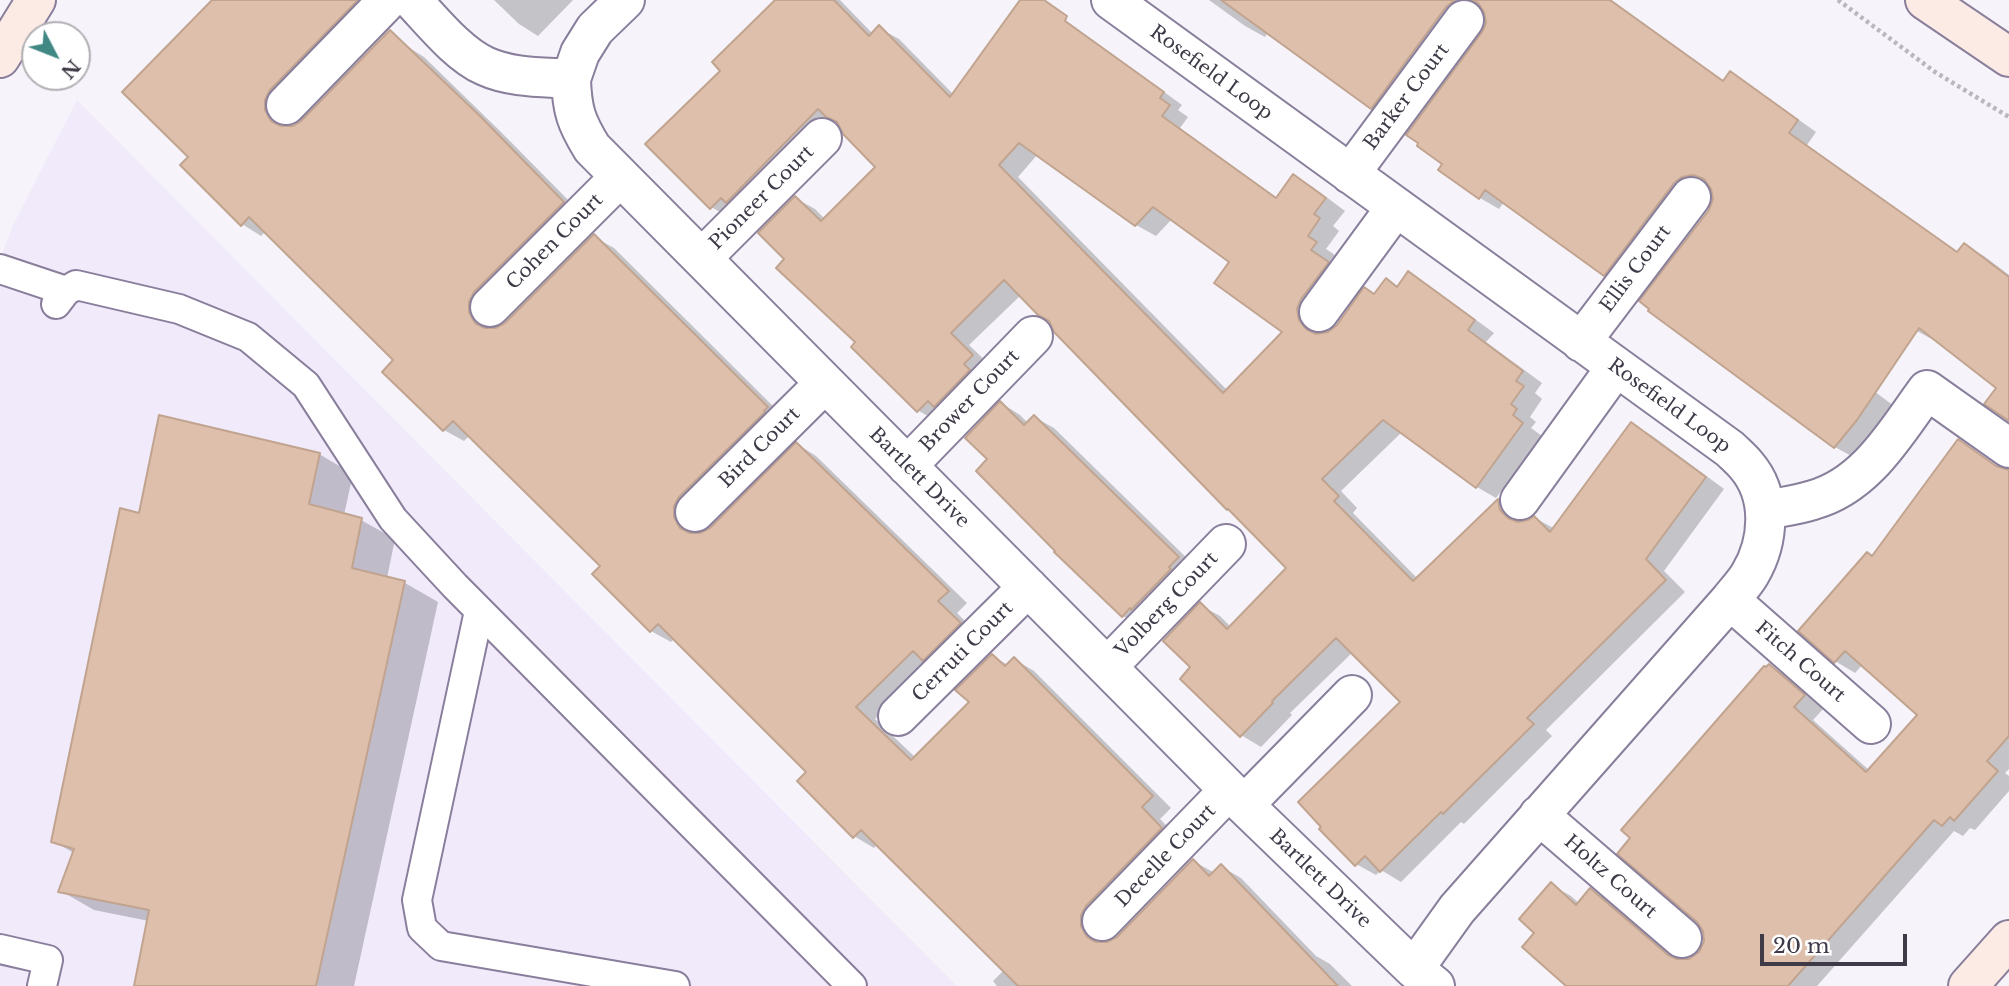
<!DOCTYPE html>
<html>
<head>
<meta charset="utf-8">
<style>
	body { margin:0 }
	#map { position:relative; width:2009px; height:986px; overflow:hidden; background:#f6f4fa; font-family:"Libre Baskerville",serif }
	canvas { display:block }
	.north { position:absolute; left:21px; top:21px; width:70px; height:70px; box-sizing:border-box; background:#fff; border:2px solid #b2b0b5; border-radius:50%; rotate:132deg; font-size:19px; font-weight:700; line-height:28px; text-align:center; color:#3f3a47 }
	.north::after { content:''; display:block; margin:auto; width:24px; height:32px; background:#418884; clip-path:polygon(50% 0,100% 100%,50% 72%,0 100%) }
	.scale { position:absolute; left:1760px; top:934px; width:147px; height:32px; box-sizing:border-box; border:4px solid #3f3a47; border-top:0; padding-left:9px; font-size:21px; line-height:24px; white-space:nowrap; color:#3f3a47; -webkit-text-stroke:5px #fff; paint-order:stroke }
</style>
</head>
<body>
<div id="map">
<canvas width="2009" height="986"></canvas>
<div class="north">N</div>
<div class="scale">20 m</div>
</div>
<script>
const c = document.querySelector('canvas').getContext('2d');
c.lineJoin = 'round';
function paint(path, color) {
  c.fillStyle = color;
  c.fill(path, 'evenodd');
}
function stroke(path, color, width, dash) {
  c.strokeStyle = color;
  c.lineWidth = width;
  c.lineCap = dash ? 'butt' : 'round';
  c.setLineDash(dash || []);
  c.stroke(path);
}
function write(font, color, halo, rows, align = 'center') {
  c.font = font + ' "Libre Baskerville",serif';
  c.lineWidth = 5;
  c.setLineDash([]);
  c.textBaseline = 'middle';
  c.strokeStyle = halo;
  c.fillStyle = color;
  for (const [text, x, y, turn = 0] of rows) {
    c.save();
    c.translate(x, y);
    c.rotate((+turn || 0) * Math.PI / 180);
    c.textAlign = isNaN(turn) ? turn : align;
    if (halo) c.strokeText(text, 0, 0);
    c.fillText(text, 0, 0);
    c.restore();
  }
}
const built = new Path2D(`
	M77,100L957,986H0V259L13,225Z`);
const shadow = new Path2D(`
	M219,0H365L284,112V124L287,128H293L302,122L388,34L424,57L500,131L582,214L488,325L491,330H497L506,324L594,237L614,248L786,419L693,529L696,535L711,529L797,444L816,456L967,603L957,613L979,635L931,663L875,719L916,758L972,702L992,656L1008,665L1014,659L1034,671L1171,808L1160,819L1181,840L1100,939L1103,944L1118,938L1193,861L1213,872L1222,867L1241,878L1316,956L1330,964L1352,986H997L993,981L1004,970L878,844L874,848L854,836L808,772L675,638L671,642L651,631L602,566L470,435L464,441L444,430L396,360L266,231L261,236L242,224L191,157Z
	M494,0H573L538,36L519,24Z
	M777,0H840L873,34L879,28L899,39L954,95L1023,0H1035L1046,6L1182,105L1178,110L1188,117L1180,128L1277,198L1294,176L1313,187L1345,211L1333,226L1339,231L1326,249L1335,255L1330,262L1347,275L1317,321L1320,335L1329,333L1375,296L1386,281L1398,288L1409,274L1428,285L1494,333L1486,342L1542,383L1535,393L1542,399L1530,417L1536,422L1531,428L1542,436L1496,498L1477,487L1402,432L1341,491L1357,508L1353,513L1418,579L1499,501L1518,512L1520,523L1535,518L1555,529L1631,424L1651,435L1724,489L1664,571L1685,592L1546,730L1552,736L1464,824L1461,822L1401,882L1381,870L1376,875L1356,864L1402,702L1353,652L1290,713L1292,715L1261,747L1241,735L1193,667L1200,605L1220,616L1231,627L1288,568L1235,513L1228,509L1050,320L1021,295L969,345L992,367L938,422L919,411L853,347L857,342L786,259L795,198L815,209L825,219L878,167L837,121L747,213L731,218L711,207L722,71ZM1038,154L1136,225L1156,236L1172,219L1231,262L1285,332L1228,391L1018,177Z
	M1209,0H1611L1725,82L1731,73L1750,85L1816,132L1807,145L1958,253L1965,245L1984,256L2009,275V399L1997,387L1938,340L1937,342L1917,331L1869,296L1826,355L1894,406L1855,458L1835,447L1764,396L1710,210L1715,199L1711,186L1702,188L1624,285L1605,274L1504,202L1499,209L1480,198L1441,169L1487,23L1484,9L1476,10L1391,119L1372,107L1268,32L1265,37L1245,26Z
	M1001,403L1020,415L1028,423L1034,417L1054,428L1198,569L1142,627L1123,616L990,459Z
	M319,454L353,474L344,515L361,520L395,539L387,578L405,583L438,602L354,986H136L149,921L94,910L61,891L74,853L53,841L141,516Z
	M2009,492V769L2005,773L2009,776V791L1975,830L1970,828L1963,836L1954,831L1817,986H1569L1537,933L1551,885L1571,896L1580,904L1591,890L1610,901L1679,961H1689L1699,954L1705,942L1770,666L1789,677L1824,708L1813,720L1870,771L1919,715L1863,664L1855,673L1835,661L1873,557Z`);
const building = new Path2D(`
	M212,0H358L270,90L265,100V110L271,121L281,126H293L301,121L390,30L481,117L564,202L474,292L469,302V312L475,323L485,328H496L505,323L594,234L768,407L764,411L765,412L679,497L674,506V517L680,528L690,533H700L710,528L796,442L949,591L938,601L961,623L923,661L913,651L856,707L911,760L969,702L955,690L992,654L1005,666L1014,657L1153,796L1142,807L1162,828L1086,906L1081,915V926L1087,937L1096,942H1107L1117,937L1193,859L1209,876L1221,864L1338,986H1018L861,830L853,838L797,781L806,772L658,624L650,632L592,574L600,566L453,421L443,431L382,372L393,360L249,217L241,226L180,165L188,157L122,92Z
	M775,0H834L869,36L879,25L950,97L1020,0H1044L1067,16L1065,21L1164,92L1160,98L1170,105L1162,116L1276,198L1293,174L1326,198L1314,214L1320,218L1308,236L1317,242L1311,250L1329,262L1301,299L1297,309L1299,320L1306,329L1316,334L1328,332L1337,325L1364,287L1374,294L1386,278L1397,287L1408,271L1475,320L1468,330L1523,371L1516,381L1524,386L1511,404L1517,409L1513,415L1523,423L1476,488L1383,420L1322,479L1339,496L1334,501L1413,581L1498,499L1500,510L1508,518L1518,522L1528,520L1534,516L1550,532L1631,422L1706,477L1646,559L1666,580L1527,718L1534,724L1443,814L1441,812L1380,872L1365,856L1355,866L1319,829L1321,827L1298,802L1400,702L1336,638L1272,701L1273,703L1240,737L1180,679L1190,667L1163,641L1200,602L1227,629L1286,568L1228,509L1227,510L1054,332L1049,321L1038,315L1004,280L951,333L973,355L964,364L970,370L934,407L928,401L917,412L851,347L855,342L776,268L784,259L758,233L795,196L821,221L875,167L843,134L837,122L826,117L818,109L726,203L721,198L710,209L645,144L720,71L712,62ZM1019,143L1135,226L1153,207L1229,262L1214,283L1282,332L1223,393L999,165Z
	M1221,0H1455L1446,7L1371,109Z
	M1471,0H1610L1723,81L1730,71L1798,120L1789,133L1957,252L1964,243L2009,277V421L1984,404L1996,388L1919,328L1857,420L1834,448L1648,311L1649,309L1639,301L1709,210L1713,199L1711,189L1704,179L1693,175L1682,177L1674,183L1604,276L1485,190L1479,199L1438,170L1442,164L1417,146L1418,143L1406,135L1482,32L1486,23L1484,12L1478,3Z
	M1000,401L1024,425L1034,415L1179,557L1169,567L1171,569L1131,610L1130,608L1122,617L1054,552L1055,551L976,471L987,459L965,438Z
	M159,415L320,453L309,504L362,518L352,568L405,581L316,986H134L149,910L58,892L74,849L51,842L120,508L139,513Z
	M1958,439L1996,466L2009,470V736L1987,761L1998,771L1954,821L1950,817L1942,826L1934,820L1788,986H1566L1522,947L1534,933L1519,919L1551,882L1576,905L1590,888L1668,955L1677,959H1689L1699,952L1704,941L1703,931L1697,922L1617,854L1630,838L1621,830L1764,666L1766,667L1769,664L1805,695L1794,707L1866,772L1917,715L1845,651L1834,663L1798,631L1867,552L1872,556Z`);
const path = new Path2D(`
	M1838,0L1935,72L2009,117`);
const lane = new Path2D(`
	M0,269L66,291
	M56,304L66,291L76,285L179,309L248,337L306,385L393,519L455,586L852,986
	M479,611L417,900L422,928L441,946L675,986
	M0,949L48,960L42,986`);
const street = new Path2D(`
	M412,0C432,21 458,54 485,66C511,78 543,77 571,79C572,110 576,122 592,148L1244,805L1414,969L1435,986
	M1111,0L1730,449C1735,454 1741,459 1746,465C1772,495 1770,540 1750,574C1745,583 1736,592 1730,600L1457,909L1414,969
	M571,79L580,53L595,29L625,0
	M286,105L388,0
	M1350,174L1464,20
	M702,258L822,138
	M490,307L620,177
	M1319,312L1396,207
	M1581,342L1691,197
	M907,466L1033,336
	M1520,500L1616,367
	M1766,510C1781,507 1798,505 1813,500C1867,485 1896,432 1927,390L2009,448
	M695,512L825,383
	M1730,600L1871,724
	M1107,667L1226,544
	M898,716L1028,587
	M1244,805L1352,695
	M1539,815L1682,938
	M1102,921L1229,790`);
const secondary = new Path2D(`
	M1925,0L2009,57
	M0,58L36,0
	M1968,986L2009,940`);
const streetNames = [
	["Rosefield Loop",1211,73,36],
	["Barker Court",1407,97,-53],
	["Pioneer Court",762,198,-45],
	["Cohen Court",555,242,-45],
	["Ellis Court",1636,269,-53],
	["Brower Court",970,401,-46],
	["Rosefield Loop",1669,406,36],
	["Bird Court",760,448,-45],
	["Bartlett Drive",919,478,45],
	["Volberg Court",1167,605,-46],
	["Cerruti Court",963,652,-45],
	["Fitch Court",1800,662,41],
	["Decelle Court",1166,856,-46],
	["Holtz Court",1610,877,41],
	["Bartlett Drive",1320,879,44]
];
paint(built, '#f0eafa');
paint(shadow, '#0003');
paint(building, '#ddbfab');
stroke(building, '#c1a490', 2);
stroke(lane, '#897e9b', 32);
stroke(street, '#897e9b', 42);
stroke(secondary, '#897e9b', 42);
stroke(path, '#b9b6be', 4.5, [3.5, 3.5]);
stroke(lane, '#fff', 28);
stroke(street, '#fff', 38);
stroke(secondary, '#fcebe4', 38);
write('19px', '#3f3a47', '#fff', streetNames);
</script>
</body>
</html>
